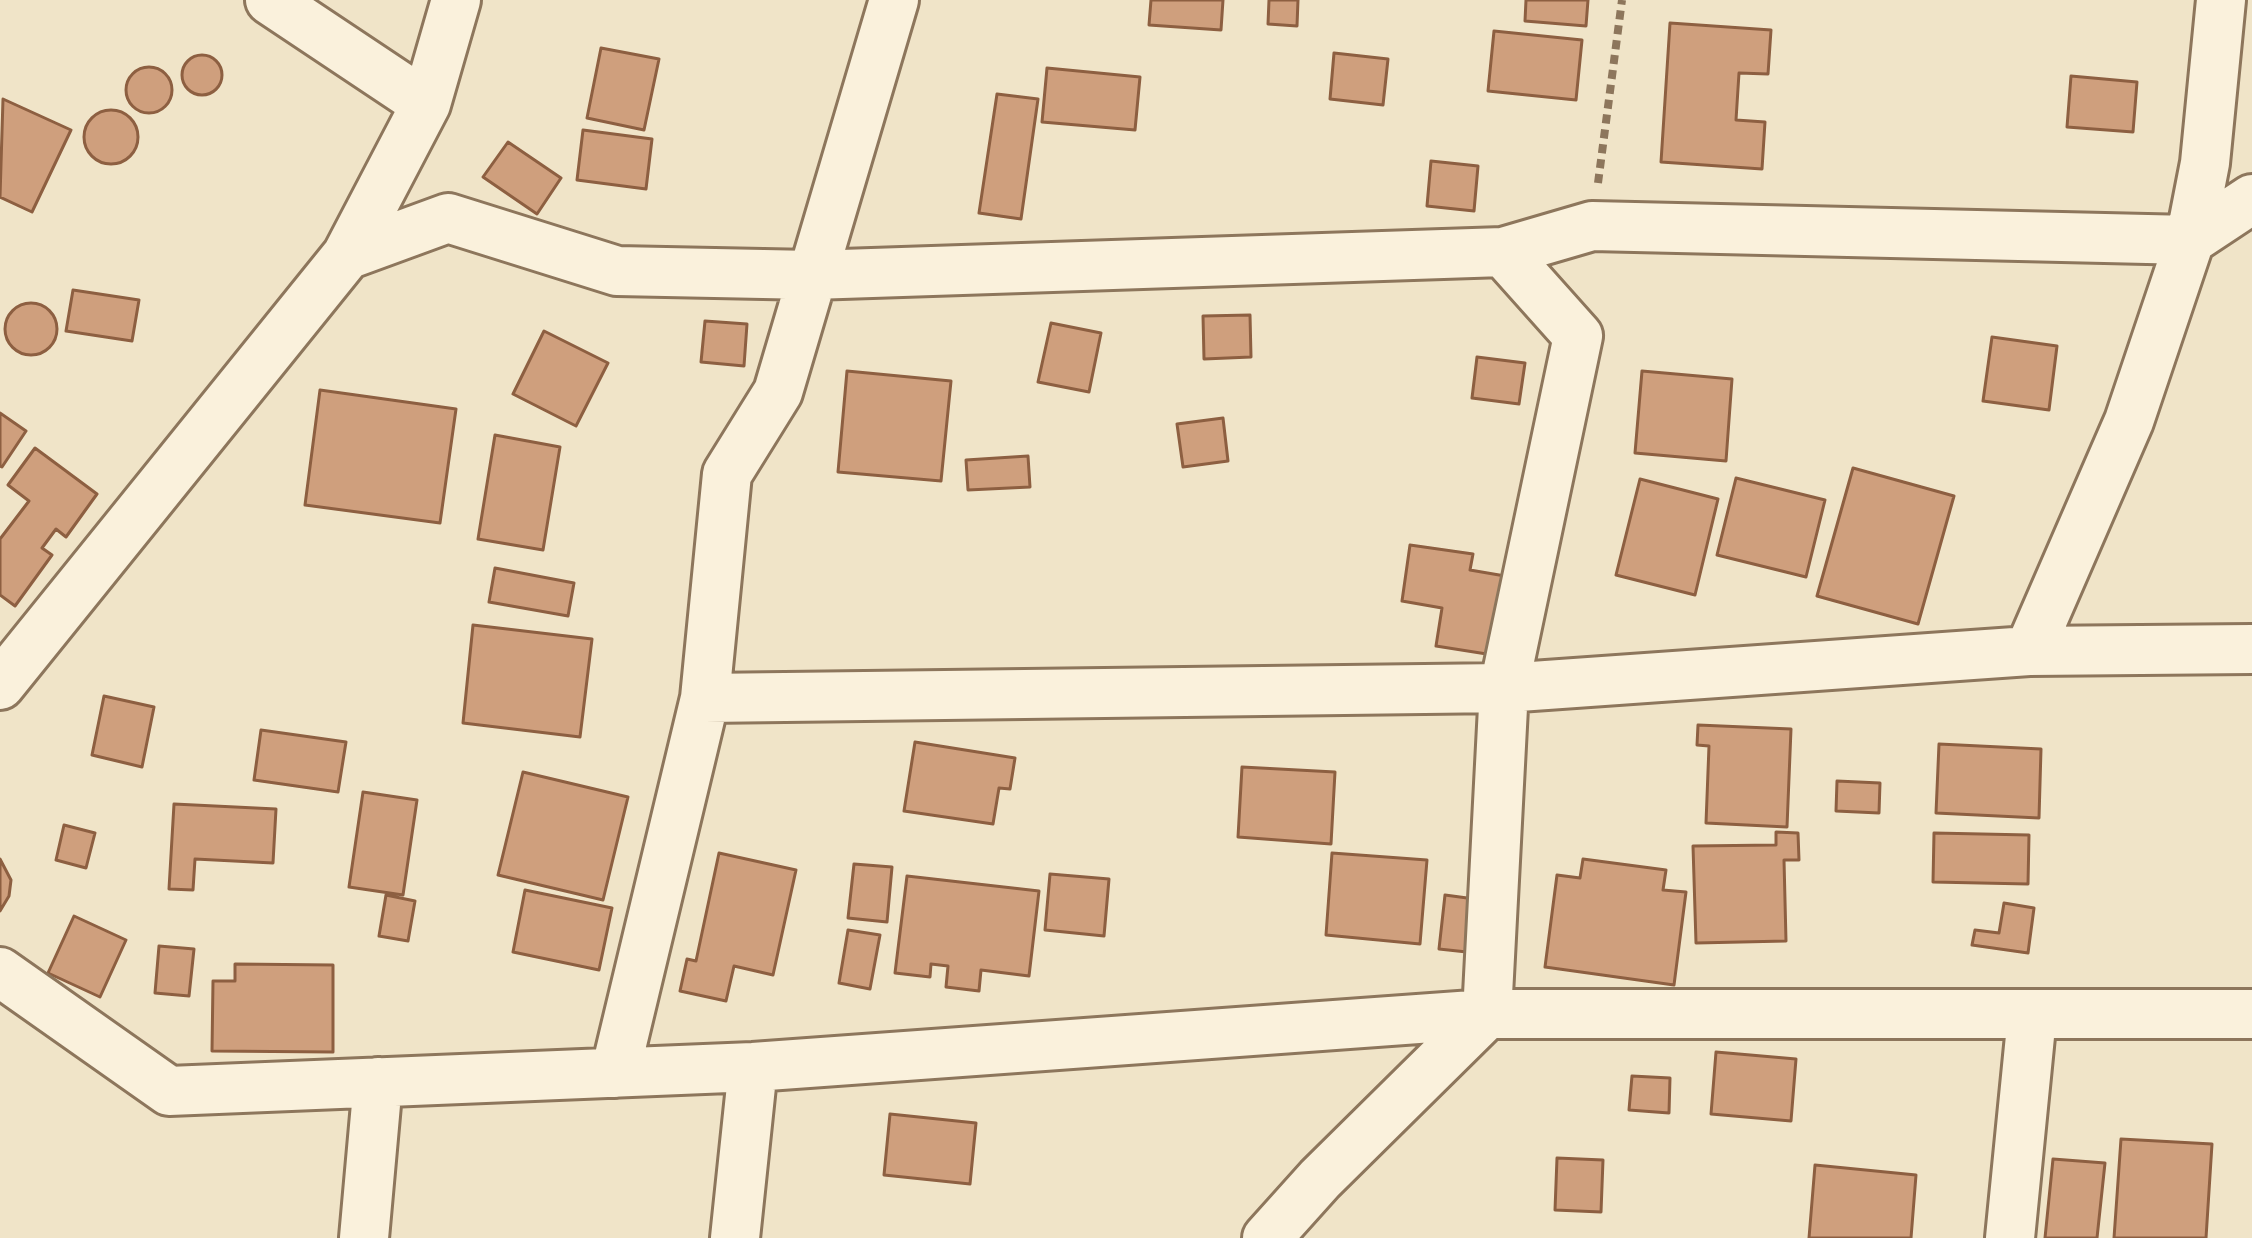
<!DOCTYPE html>
<html>
<head>
<meta charset="utf-8">
<style>
	body { margin:0 }
	canvas { display:block; background:#f0e4c8 }
</style>
</head>
<body>
<canvas width="2252" height="1238"></canvas>
<script>
const c = document.querySelector('canvas').getContext('2d');
c.lineJoin = 'round';
function paint(path, color) {
  c.fillStyle = color;
  c.fill(path, 'evenodd');
}
function stroke(path, color, width, dash) {
  c.strokeStyle = color;
  c.lineWidth = width;
  c.lineCap = dash ? 'butt' : 'round';
  c.setLineDash(dash || []);
  c.stroke(path);
}
const building = new Path2D(`
	M1151,0H1223L1221,30L1149,25Z
	M1269,0H1298L1297,26L1268,24Z
	M1526,0H1588L1586,26L1525,21Z
	M1670,23L1771,30L1768,74L1739,73L1736,120L1765,122L1762,169L1661,162Z
	M1494,31L1582,40L1576,100L1488,91Z
	M601,48L659,59L644,130L587,118Z
	M1334,53L1388,59L1383,105L1330,99Z
	M182 75a20 20 0 1 1 40 0a20 20 0 1 1-40 0Z
	M126 90a23 23 0 1 1 46 0a23 23 0 1 1-46 0Z
	M1047,68L1140,77L1135,130L1042,122Z
	M2071,76L2137,82L2133,132L2067,127Z
	M997,94L1038,99L1021,219L979,213Z
	M3,99L71,130L32,212L0,197Z
	M84 137a27 27 0 1 1 54 0a27 27 0 1 1-54 0Z
	M583,130L652,139L646,189L577,180Z
	M508,142L561,178L537,214L483,177Z
	M1431,161L1478,166L1474,211L1427,206Z
	M73,290L139,300L132,341L66,331Z
	M5 329a26 26 0 1 1 52 0a26 26 0 1 1-52 0Z
	M1250,315L1251,357L1204,359L1203,316Z
	M705,321L747,324L744,366L701,362Z
	M1051,323L1101,333L1089,392L1038,382Z
	M544,331L608,363L576,426L513,394Z
	M1992,337L2057,346L2049,410L1983,401Z
	M1477,357L1525,363L1519,404L1472,398Z
	M847,371L951,381L941,481L838,472Z
	M1642,371L1732,379L1726,461L1635,453Z
	M320,390L456,409L440,523L305,505Z
	M0,413L26,431L2,467L0,466Z
	M1223,418L1228,461L1183,467L1177,424Z
	M495,435L560,447L543,550L478,539Z
	M35,448L97,494L66,537L56,529L42,548L52,555L15,606L0,595V539L29,501L8,485Z
	M1028,456L1030,487L968,490L966,460Z
	M1853,468L1954,496L1918,624L1817,596Z
	M1736,478L1825,500L1806,577L1717,555Z
	M1640,479L1718,499L1695,595L1616,575Z
	M1410,545L1473,554L1470,570L1505,576L1493,655L1436,646L1442,608L1402,601Z
	M495,568L574,583L568,616L489,602Z
	M473,625L592,639L580,737L463,723Z
	M104,696L154,707L142,767L92,755Z
	M1698,725L1791,729L1787,827L1706,823L1709,746L1697,745Z
	M261,730L346,742L338,792L254,780Z
	M915,742L1015,758L1010,789L999,788L993,824L904,811Z
	M1939,744L2041,749L2039,818L1936,813Z
	M1242,767L1335,772L1331,844L1238,837Z
	M523,772L628,797L603,900L498,875Z
	M1837,781L1880,783L1879,813L1836,811Z
	M363,792L417,800L403,895L349,887Z
	M174,804L276,809L273,863L195,859L193,890L169,889Z
	M64,825L95,833L86,868L56,860Z
	M1776,832L1798,833L1799,860H1784L1786,941L1696,943L1693,846L1776,845Z
	M1934,833L2029,835L2028,884L1933,882Z
	M719,853L796,870L773,975L734,966L726,1001L680,991L687,959L696,961Z
	M1332,853L1427,860L1420,944L1326,935Z
	M0,859L11,880L9,896L0,911Z
	M1583,859L1666,870L1663,890L1686,892L1674,985L1545,967L1557,875L1580,878Z
	M854,864L892,867L887,922L848,918Z
	M1050,874L1109,879L1104,936L1045,930Z
	M907,876L1039,891L1029,976L981,970L979,991L946,987L948,966L931,964L930,977L895,973Z
	M525,890L612,908L599,970L513,952Z
	M386,895L415,901L408,941L379,936Z
	M1445,895L1482,900L1476,953L1439,949Z
	M2004,903L2034,908L2028,953L1972,945L1975,930L1999,933Z
	M74,916L126,940L100,997L48,973Z
	M848,930L880,935L870,989L839,983Z
	M159,946L194,949L189,996L155,993Z
	M235,964L333,965V1052L212,1051L213,981H235Z
	M1716,1052L1796,1059L1791,1121L1711,1114Z
	M1632,1076L1670,1078L1669,1113L1629,1110Z
	M890,1114L976,1123L970,1184L884,1175Z
	M2121,1139L2212,1144L2206,1238H2114Z
	M1557,1158L1603,1160L1601,1212L1555,1210Z
	M2053,1159L2105,1163L2097,1238H2045Z
	M1815,1165L1916,1175L1911,1238H1809Z`);
const path = new Path2D(`
	M1598,183L1622,0`);
const minor = new Path2D(`
	M270,0L426,104
	M1503,252L1592,226L2190,240L2205,163L2221,0
	M347,255L448,218L617,271L812,275L1503,252L1578,336L1504,688L1487,1014L1320,1179L1267,1238
	M2029,651L2129,421L2190,240L2252,199
	M0,685L347,255L426,104L456,0
	M705,698L1504,688L2029,651L2252,649
	M0,972L169,1091L753,1067L1487,1014H2252
	M615,1073L705,698L727,474L778,392L894,0
	M364,1238L378,1082
	M735,1238L753,1067
	M2010,1238L2032,1016`);
paint(building, '#cf9f7d');
stroke(building, '#8d5f41', 3);
stroke(minor, '#8d765c', 54);
stroke(path, '#8d765c', 8, [9, 6]);
stroke(minor, '#faf1dc', 48);
</script>
</body>
</html>
